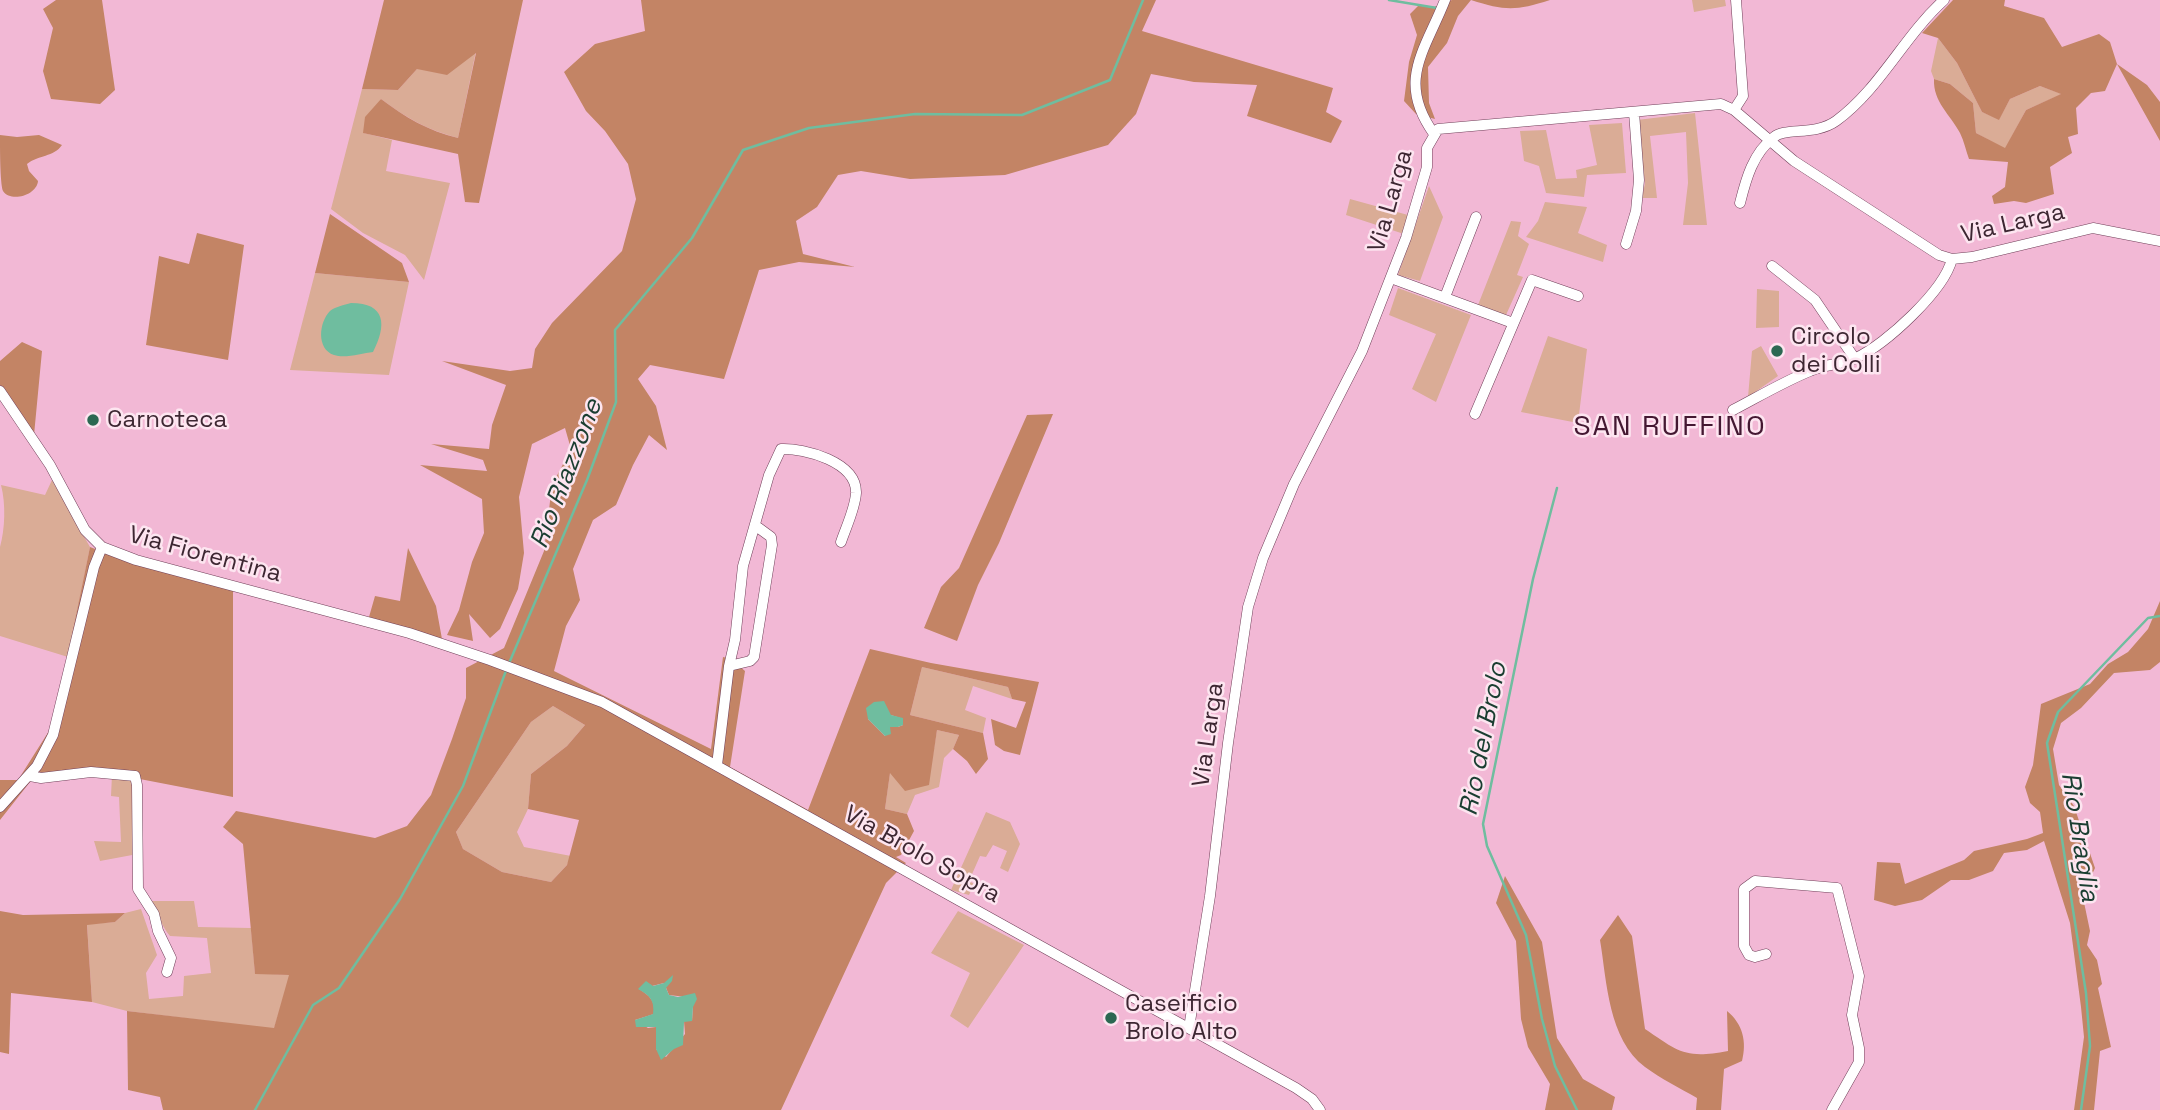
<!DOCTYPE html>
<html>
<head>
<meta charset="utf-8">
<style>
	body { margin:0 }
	canvas { display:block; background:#f2b8d5 }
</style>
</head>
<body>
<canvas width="2160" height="1110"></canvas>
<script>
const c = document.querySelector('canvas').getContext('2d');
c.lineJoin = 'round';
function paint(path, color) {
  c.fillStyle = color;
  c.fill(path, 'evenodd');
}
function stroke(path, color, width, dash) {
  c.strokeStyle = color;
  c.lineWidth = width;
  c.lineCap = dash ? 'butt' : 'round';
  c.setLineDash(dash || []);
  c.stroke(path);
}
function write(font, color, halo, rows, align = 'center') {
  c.font = font + ' "Space Grotesk",sans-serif';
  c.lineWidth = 5;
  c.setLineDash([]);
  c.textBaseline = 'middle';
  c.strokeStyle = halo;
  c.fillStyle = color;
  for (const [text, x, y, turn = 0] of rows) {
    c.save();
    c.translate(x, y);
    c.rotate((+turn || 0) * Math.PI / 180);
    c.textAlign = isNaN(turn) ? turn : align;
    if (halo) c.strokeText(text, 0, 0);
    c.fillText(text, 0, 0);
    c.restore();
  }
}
const green = new Path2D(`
	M1692,0H1725L1726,6L1694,12Z
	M1938,38L1957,63L1982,112L1999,119L2010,99L2040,86L2062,94L2026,110L2005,149L1976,133L1973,103L1950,84L1934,79L1931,71Z
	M476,51L458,138C428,130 406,118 381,99L364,133L392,140L386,171L450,183L424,280L405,255L363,233L331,209L362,89L398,90L417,69Z
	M1695,113L1707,225H1683L1688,183L1686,132L1650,136L1657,198H1642L1645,183L1637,120Z
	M1622,123L1626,173L1587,175L1584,197L1546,193L1539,166L1524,161L1520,131L1546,130L1556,179L1577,178L1576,170L1597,165L1589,125Z
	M1429,186L1443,217L1420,281L1398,275Z
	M1350,199L1408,215L1404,234L1346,215Z
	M1545,202L1587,207L1578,233L1607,245L1603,262L1526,237L1538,221Z
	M1511,221L1521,222L1518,236L1529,244L1517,275L1523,277L1506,315L1478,305Z
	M315,273L409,282L389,375L290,370Z
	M1398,288L1471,315L1436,402L1412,389L1436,334L1389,315Z
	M1757,289L1779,291V327L1756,328Z
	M1548,336L1587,349L1578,423L1521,412Z
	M1761,346L1778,376L1748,397L1752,351Z
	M52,480L90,547L68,657L0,636V547C5,529 6,504 1,485L45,495Z
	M922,667L1008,687L1012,699L973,686L965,710L986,718L983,733L910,715Z
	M553,706L585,725L567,746L531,774L528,809L517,832L524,847L571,856L567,865L551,882L502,872L463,849L456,832L531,722Z
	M937,730L959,735L953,749L944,758L939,787L915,795L907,814L885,809L890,772L928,785Z
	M112,775L139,781L143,853L100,861L94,841L121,842L119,797L111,796Z
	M986,812L1010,822L1020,844L1008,872L1000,868L1007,851L993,845L986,857L980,856L969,881L974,884L969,895L951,890Z
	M152,901H194L198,927L251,928L255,973L290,975L274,1029L127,1011L92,1002L87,924L115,922L125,913L141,909L157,955L146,973L149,999L183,996L184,976L211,973L207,938L170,936C161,926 158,912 152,901Z
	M958,911L1024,945L968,1028L950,1016L970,973L931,953Z`);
const forest = new Path2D(`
	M56,0H102L115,90L100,104L51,99L43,71L53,28L43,9Z
	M384,0H523L479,203L465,202L458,154L363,133L365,117L381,99C405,117 428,131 458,138L476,53L447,75L417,69L398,90L362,89Z
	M641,0H1156L1142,31L1333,88L1326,112L1342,121L1331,143L1247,116L1257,85L1194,82L1151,74L1136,114L1108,145L1005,175L910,179L861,171L838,175L817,207L796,221L803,254L855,267L799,262L759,270L724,379L650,365L638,379L656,406L667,450L649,435L633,465L616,505L593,520L573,569L580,600L566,626L554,671L711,749L723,657L731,659L745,671L730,767L808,810L870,649L931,663L1039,682L1020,755L1004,751L995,745L991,719L1016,728L1026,702L1012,699L1008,687L922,667L910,715L983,733L988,759L976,774L967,761L953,749L959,735L937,730L929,785L905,791L890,773L885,809L907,814L914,831L901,855L896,857L906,863L886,883L781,1110H163L160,1097L128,1090L127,1011L274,1028L289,975L255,974L243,844L223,827L236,811L375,838L407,826L431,795L452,739L466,698V668L504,648L544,551L552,485L571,449L565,428L532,444L519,497L524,553L518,589L500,629L490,638L469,614L473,641L447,635L459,610L472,562L484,533L482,499L420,465L487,471L483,460L431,444L489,449L492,425L506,385L442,361L510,371L532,368L535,349L552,323L622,251L636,199L628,164L605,131L586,111L564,72L595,44L645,31ZM553,706L585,725L567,746L531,774L528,809L579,820L567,865L551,882L502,872L463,849L456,832L531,722ZM891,715L903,719V725L898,727H890L885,736L868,719ZM646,982L652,986L664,983L669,995L686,997L693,1007L692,1021H684L685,1034L666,1057L656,1049V1027L648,1028L635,1020L654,1014C655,1000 650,996 639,989Z
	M1452,0H1550C1516,11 1505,11 1471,0L1458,16L1447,43L1428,67L1429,103L1435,119L1416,114L1404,101L1409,62L1417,35L1410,14L1419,5L1434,7Z
	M1953,0H2005L2004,6L2044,18L2062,47L2099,34L2110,42L2117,64L2147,85L2160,102V141L2117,64L2105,91L2091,93L2076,108L2078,134L2068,137L2072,153L2050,167L2054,194L2026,203L2014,201L1994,204L1992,196L2005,187L2008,162L1969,159C1966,151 1964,141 1960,133C1950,114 1933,102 1934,79L1950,84L1973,103L1976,133L2005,148L2026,110L2061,94L2040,86L2010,99L1999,120L1982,112L1957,63L1938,38L1922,33Z
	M0,135L17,137L39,135L62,145C54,157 38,155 27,164L29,171L38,181C37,195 11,203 3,191C0,183 0,147 0,135Z
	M330,214L402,263L409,282L315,273Z
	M197,233L244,245L228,360L146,345L159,256L189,264Z
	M22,342L42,351L34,435L0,385V361Z
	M1053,414L999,543L978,585L957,641L924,628L941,587L959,568L1027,415Z
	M90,547L119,558L233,589V797L88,769L30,782L0,820V780H18L54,723Z
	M408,548L436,606L442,639L369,617L375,596L400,601Z
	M2160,601V662L2150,670L2114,673L2081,708L2061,723L2053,749L2059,785L2074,806L2095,868L2089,881L2081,888L2090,931L2087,945L2097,960L2102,984L2098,988L2111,1047L2100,1051L2094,1110H2074L2084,1037L2081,1007L2070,923L2044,841L2027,850L2004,853L1993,871L1969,880H1951L1922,900L1895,906L1874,900L1877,862L1900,863L1905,884L1964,860L1974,851L2027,839L2043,833L2040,812L2030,803L2025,787L2033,765L2041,704L2090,684L2108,664L2128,652L2148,629Z
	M1505,876L1542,942L1557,1038L1583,1079L1615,1097L1612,1110H1545L1550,1084L1528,1047L1521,1019L1516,941L1496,903Z
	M0,911L23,915L125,913L115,922L87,925L92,1002L11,993L9,1054L0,1052Z
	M1618,915L1632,936L1645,1029C1679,1052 1685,1059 1728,1051L1727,1011C1743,1024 1747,1042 1742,1061L1724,1069L1721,1110H1696L1697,1098C1680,1088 1661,1079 1645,1067C1608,1039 1607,982 1600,940Z`);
const water = new Path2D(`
	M351,303C386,303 387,325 373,352C362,353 345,359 334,355C316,349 319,322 330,311C335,307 344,305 351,303Z
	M884,701L891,715L903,718V725L898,727H890L891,734L885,736L868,719L866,708L874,702Z
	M673,975L672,981L666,988L669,995L678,997L695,993L697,999L693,1007L692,1021L684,1022L683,1045L674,1049L661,1060L656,1049V1027H636L635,1020L653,1014C655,1000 649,995 638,989L646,981L653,986L664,983Z`);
const stream = new Path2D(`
	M1389,0L1437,8
	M1557,488L1533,579L1483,824L1487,846L1526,935L1542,1019L1555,1066L1577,1110
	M255,1110L313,1005L339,988L400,899L463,786L507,668L587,480L616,402L615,330L692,238L743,150L809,128L915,114L1022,115L1110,80L1143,0
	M2081,1110L2090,1046L2086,993L2047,743L2058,712L2148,618L2160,616`);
const minor = new Path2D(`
	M1734,110L1743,96L1736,0
	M1434,134C1396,81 1425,51 1445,0
	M1740,203C1746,179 1753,153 1774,137C1785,127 1815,136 1836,121C1880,89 1904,36 1944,0
	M1626,244L1636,211L1639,180L1634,112
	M1772,266L1815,300L1855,359
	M1391,278L1513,323
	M1445,297L1476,217
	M0,391L50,465L85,530L102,547L136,560L409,633L490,660L602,702L1296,1088L1312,1099L1320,1110
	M1733,410C1758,397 1783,382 1810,371C1824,364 1842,365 1856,358C1886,344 1944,291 1952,259
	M1475,414L1532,280L1578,296
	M729,666L750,661L754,657L772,545L771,537L756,526
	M717,765L729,666L735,640L743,566L769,475L781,449C805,448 857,462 856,493C855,509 846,527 841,542
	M30,776L41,778L91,772L135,776L137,785L138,889L154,914L158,931L171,958L167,972
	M0,807L37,766L53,735L94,567L102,547
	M1766,954L1755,957L1749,955L1744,946V889L1755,881L1837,888L1859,976L1852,1015L1859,1048V1062L1832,1110
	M1189,1028L1210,896L1228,743L1248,607L1263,558L1294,484L1362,351L1406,238L1427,167V148L1438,129L1721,104L1734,110L1794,161L1939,255L1952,259L1972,257L2093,228L2160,241`);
const markers = [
	[1777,351,7,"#2c6852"],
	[93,420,7,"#2c6852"],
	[1111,1018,7,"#2c6852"]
];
const streetNames = [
	["Via Larga",1391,201,-74],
	["Via Larga",2013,224,-13],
	["Via Fiorentina",205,555,15],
	["Via Larga",1209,735,-82],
	["Via Brolo Sopra",922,855,29]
];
const poiNames = [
	["Circolo",1791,337],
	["dei Colli",1791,365],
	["Carnoteca",107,420],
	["Caseificio",1125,1004],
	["Brolo Alto",1125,1032]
];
const waterNames = [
	["Rio Riazzone",567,474,-69],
	["Rio del Brolo",1484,739,-79],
	["Rio Braglia",2079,837,81]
];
const quarterNames = [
	["SAN RUFFINO",1670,427]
];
paint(green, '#daac96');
paint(forest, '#c38465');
paint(water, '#6fbd9f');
stroke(stream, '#6fbd9f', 2.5);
stroke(minor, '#71405a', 11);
stroke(minor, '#fff', 10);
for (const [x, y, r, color] of markers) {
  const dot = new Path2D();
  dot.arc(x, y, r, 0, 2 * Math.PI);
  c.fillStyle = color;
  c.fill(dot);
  stroke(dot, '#fde5f0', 2.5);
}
write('24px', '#3d2732', '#fde5f0', streetNames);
write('24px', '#3d2732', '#fde5f0', poiNames, 'left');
write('italic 26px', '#1a3e31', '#fde5f0', waterNames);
c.letterSpacing = '2px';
write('28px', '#441832', '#fde5f0', quarterNames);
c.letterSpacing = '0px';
</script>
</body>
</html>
